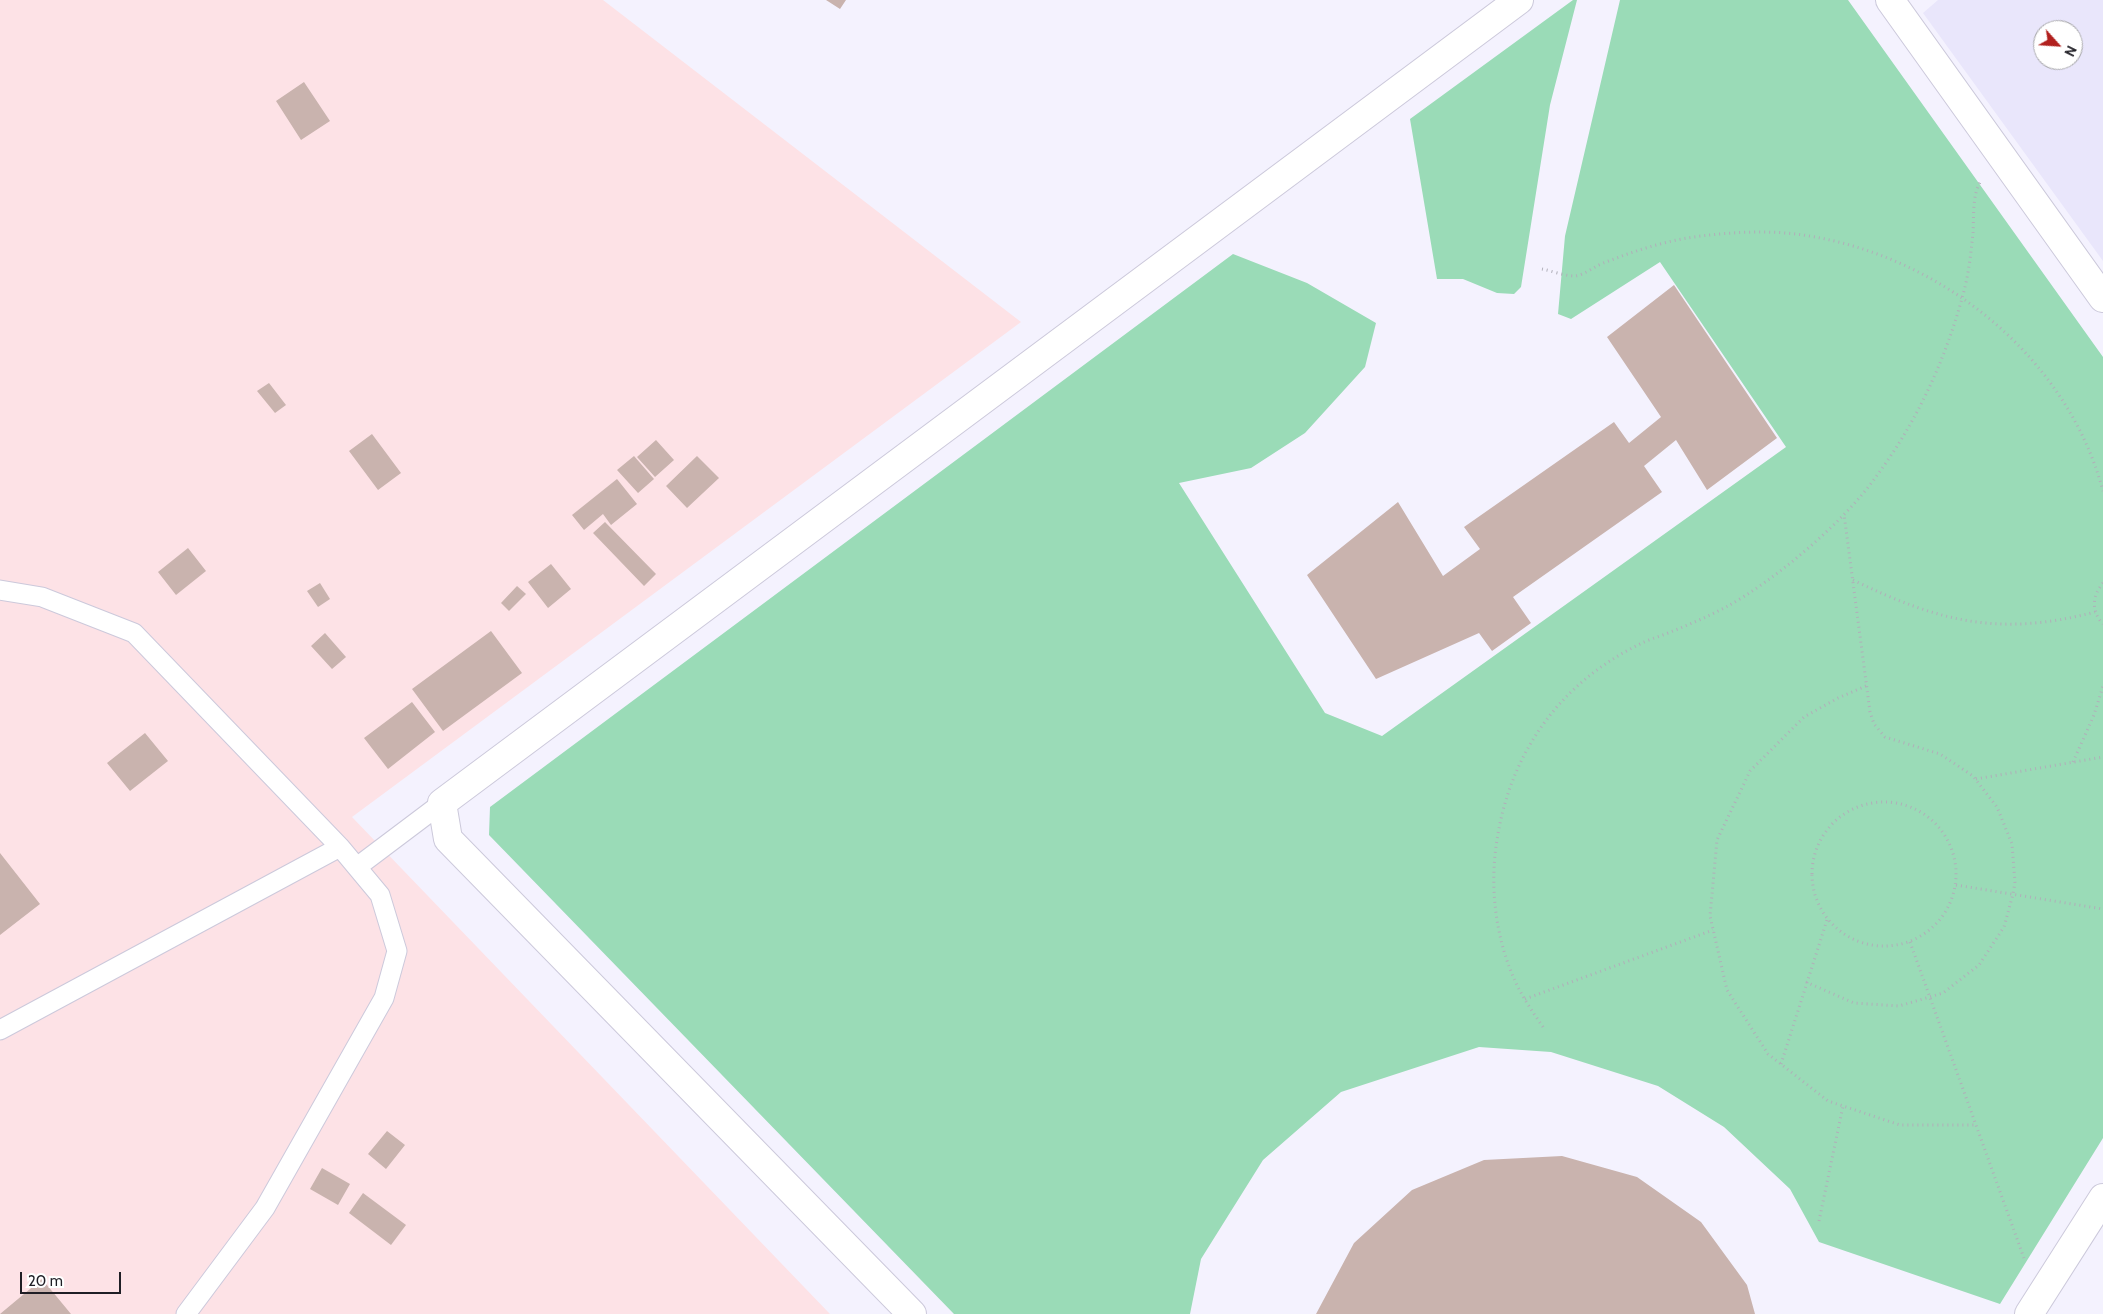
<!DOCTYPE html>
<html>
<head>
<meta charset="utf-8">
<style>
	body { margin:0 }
	#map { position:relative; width:2103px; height:1314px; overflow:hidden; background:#f4f2fe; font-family:Cabin,sans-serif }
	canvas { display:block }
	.north { position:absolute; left:2033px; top:20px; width:50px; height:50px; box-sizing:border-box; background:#fff; border:1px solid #a5a5a8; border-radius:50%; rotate:116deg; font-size:14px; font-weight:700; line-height:20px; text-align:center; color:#1f1e25 }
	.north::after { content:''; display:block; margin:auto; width:18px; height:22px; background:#b1201e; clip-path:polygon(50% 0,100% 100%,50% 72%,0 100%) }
	.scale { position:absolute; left:20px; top:1272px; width:101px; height:22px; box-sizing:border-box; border:2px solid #1f1e25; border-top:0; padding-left:6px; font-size:15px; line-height:18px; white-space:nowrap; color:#1f1e25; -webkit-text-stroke:4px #fff; paint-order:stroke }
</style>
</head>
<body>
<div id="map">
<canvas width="2103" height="1314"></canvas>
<div class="north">N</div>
<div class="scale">20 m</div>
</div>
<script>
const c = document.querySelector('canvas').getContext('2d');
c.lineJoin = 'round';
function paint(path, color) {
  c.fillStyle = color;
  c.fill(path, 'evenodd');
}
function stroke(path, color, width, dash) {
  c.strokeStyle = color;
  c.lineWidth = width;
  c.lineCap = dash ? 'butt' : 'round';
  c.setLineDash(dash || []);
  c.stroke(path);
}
const industrial = new Path2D(`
	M0,0H603L1021,322L352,817L830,1314H0Z`);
const built = new Path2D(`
	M1938,0H2103V261L1923,13ZM2043,30H2073V60H2043Z`);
const green = new Path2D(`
	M1573,0H1577L1550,105L1521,287L1514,294L1497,293L1463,279H1437L1410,119Z
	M1620,0H1848L2103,357V1138L2000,1304L1819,1242L1790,1189L1724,1127L1658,1086L1551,1052L1479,1047L1341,1092L1263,1160L1201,1259L1190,1314H954L489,835L490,807L1233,254L1307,283L1376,323L1365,367L1305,433L1251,468L1179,483L1325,713L1382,736L1786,447L1660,262L1571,319L1558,314L1565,236Z`);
const building = new Path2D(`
	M826,0H846L840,9Z
	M304,82L330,121L301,140L276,101Z
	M1674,285L1777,438L1707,490L1676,440L1644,466L1662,492L1513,597L1531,623L1492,651L1479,633L1376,679L1307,575L1398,502L1443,576L1480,549L1464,527L1614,422L1629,443L1661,417L1607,337Z
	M269,383L286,405L275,413L257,391Z
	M372,434L401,473L378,490L349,451Z
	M656,440L674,460L655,477L637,457Z
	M634,456L654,479L638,493L617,470Z
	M697,456L719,478L687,508L666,486Z
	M617,479L637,504L611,525L603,514L584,530L572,515Z
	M605,522L656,574L644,586L593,533Z
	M188,548L206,571L176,595L158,572Z
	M551,564L571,589L548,608L528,582Z
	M320,583L330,599L318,607L307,591Z
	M517,586L526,594L509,611L501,603Z
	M491,631L522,673L443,731L412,689Z
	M325,633L346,657L332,669L311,646Z
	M412,702L435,732L388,769L364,738Z
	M145,733L168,761L130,791L107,763Z
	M0,853L40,904L0,935Z
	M387,1131L405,1145L386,1169L368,1154Z
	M1562,1156L1637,1177L1701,1222L1747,1285L1755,1314H1316L1354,1243L1412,1190L1484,1160Z
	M322,1168L350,1184L338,1205L310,1189Z
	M363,1193L406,1225L391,1245L349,1213Z
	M42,1279L71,1314H0Z`);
const path = new Path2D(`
	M1542,269C1552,271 1564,276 1575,276C1585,275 1596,265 1606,262C1637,250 1668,240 1701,236C1734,232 1770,230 1803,235C1940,255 2067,356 2103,491
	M1853,580C1940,622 1999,637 2095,612
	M2103,583C2092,596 2091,611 2103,624
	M1866,686L1838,698L1804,717L1750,771L1717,840L1710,916L1727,990L1768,1054L1828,1101L1900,1125H1975
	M2073,762L2094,715L2103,686
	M1976,779L2103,757
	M1812 874a72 72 0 1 1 144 0a72 72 0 1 1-144 0Z
	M1956,885L2103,909
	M1910,942L2025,1261
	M1806,982L1854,1003L1899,1006L1943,993L1979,965L2004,927L2013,894L2015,883L2012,844L1997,807L1973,776L1940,754L1885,737L1874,724L1870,712L1844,514
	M1525,999L1713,930
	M1543,1027C1534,1014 1525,1001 1518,987C1496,943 1489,888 1497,840C1510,754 1559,684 1638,645C1647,640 1658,637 1668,633C1688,625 1707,617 1726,607C1774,581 1843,523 1875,478C1917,422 1946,359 1964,291C1969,272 1971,252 1973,233C1974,217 1972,194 1981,181
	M1781,1064L1827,920
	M1819,1221L1843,1106`);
const service = new Path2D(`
	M0,590L42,597L134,633L340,847L380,895L397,951L384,998L265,1208L186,1314
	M357,867L442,803
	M0,1030L340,847`);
const minor = new Path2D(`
	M1890,0L2103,298
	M912,1314L448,839L442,803L1519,0
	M2029,1314L2103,1198`);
paint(industrial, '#fde2e6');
paint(built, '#e9e6fb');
paint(green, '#9adbb7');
paint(building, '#c9b3ae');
stroke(service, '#ccc9db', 21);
stroke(minor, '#ccc9db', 30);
stroke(path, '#b0afb9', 3, [1, 4]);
stroke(service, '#fff', 19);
stroke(minor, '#fff', 28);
</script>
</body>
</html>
